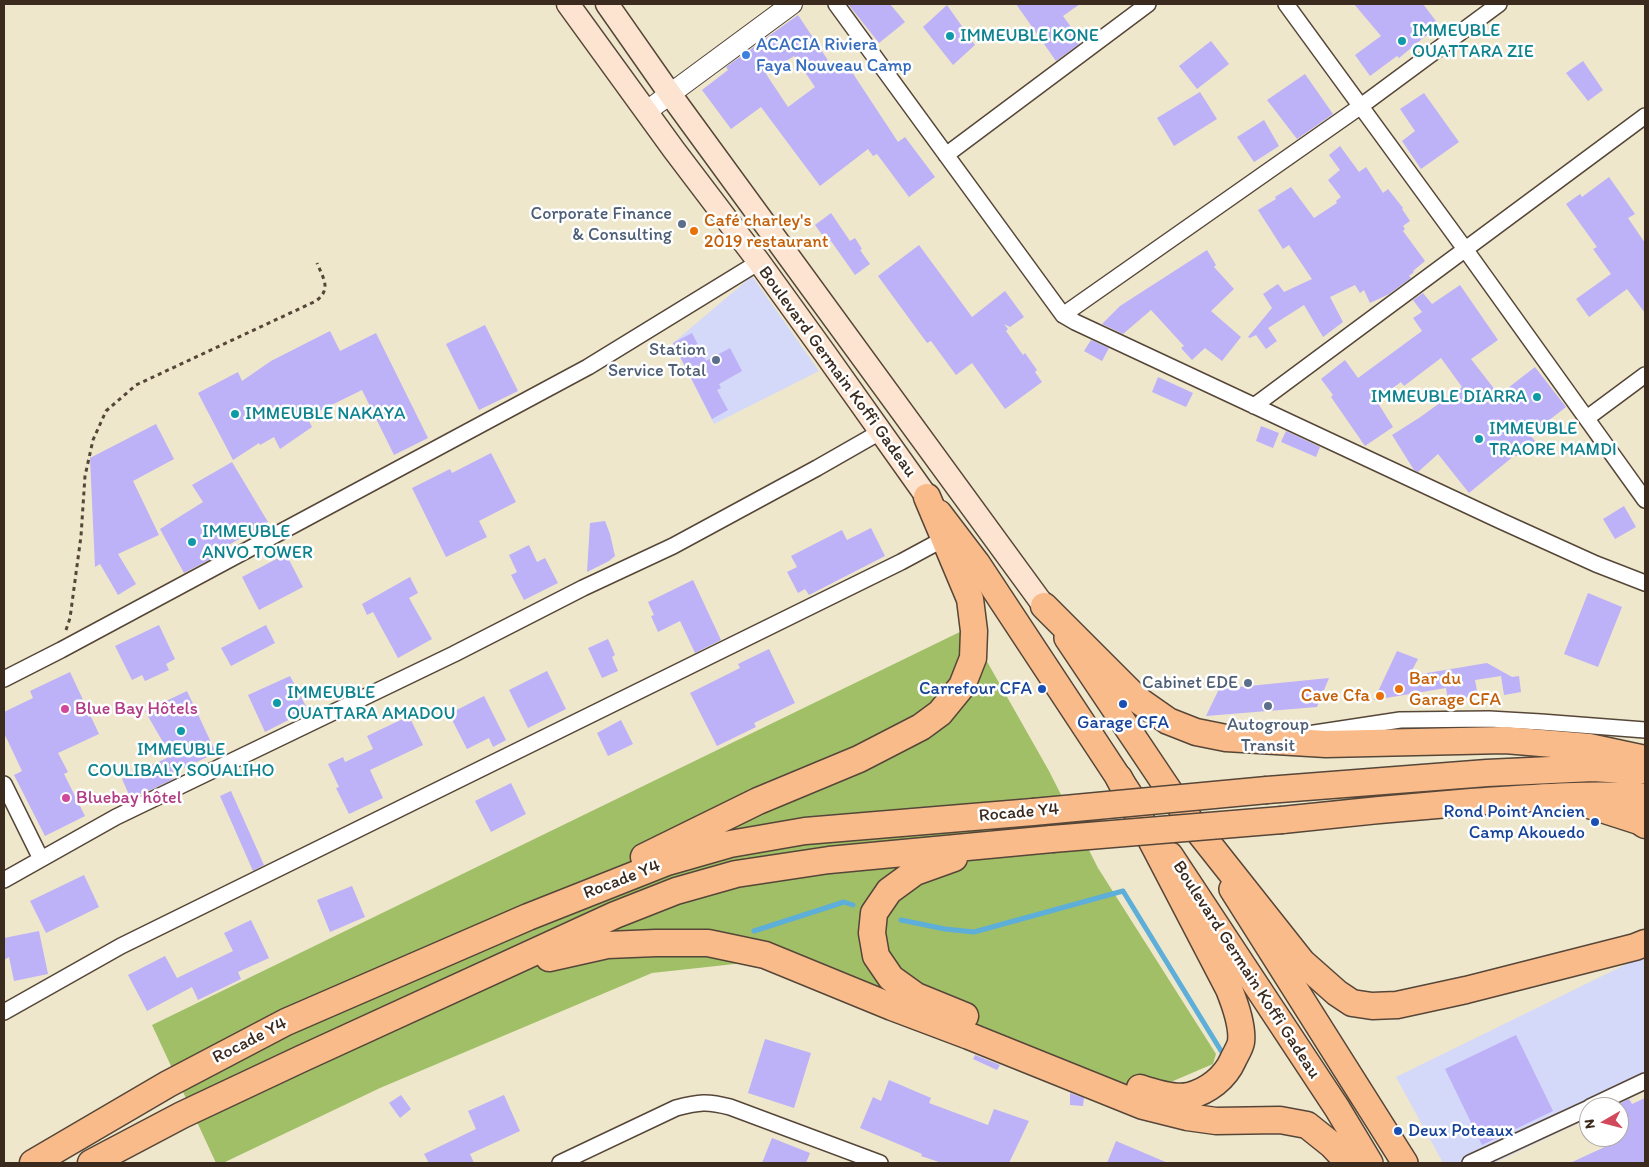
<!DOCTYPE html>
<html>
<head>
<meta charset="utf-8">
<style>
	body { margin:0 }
	#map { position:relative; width:1649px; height:1167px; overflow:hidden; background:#eee7cc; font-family:Itim,sans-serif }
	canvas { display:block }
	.frame { position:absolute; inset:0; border:5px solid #3b2a1e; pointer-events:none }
	.north { position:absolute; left:1579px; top:1097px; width:50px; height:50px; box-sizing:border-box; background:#fff; border:1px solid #b1aaa5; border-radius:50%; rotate:262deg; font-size:14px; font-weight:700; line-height:20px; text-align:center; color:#3b2a1e }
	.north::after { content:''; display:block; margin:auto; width:18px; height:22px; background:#d1495b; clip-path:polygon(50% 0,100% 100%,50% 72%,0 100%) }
</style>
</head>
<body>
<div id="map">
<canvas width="1649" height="1167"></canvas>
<div class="frame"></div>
<div class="north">N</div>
</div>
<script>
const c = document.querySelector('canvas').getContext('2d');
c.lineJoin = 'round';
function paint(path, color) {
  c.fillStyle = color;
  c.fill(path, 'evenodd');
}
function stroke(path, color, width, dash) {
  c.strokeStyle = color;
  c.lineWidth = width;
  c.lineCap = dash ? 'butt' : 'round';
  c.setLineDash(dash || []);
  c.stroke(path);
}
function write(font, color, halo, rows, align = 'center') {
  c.font = font + ' Itim,sans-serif';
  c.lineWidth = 5;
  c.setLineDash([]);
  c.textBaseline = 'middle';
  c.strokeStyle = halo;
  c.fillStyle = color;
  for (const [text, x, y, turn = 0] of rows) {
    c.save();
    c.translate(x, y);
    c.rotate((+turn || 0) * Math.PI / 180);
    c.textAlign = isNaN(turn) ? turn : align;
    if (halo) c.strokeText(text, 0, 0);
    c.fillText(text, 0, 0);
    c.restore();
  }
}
const built = new Path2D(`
	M752,276L819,371L714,424L673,343Z
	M1645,955V1091L1612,1107H1589V1118L1494,1163H1443L1396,1077Z`);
const green = new Path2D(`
	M968,628L1049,771L1098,868L1216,1054L1213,1064L1138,1096L799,957L652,973L380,1088L223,1163H216L152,1025Z`);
const stream = new Path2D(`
	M901,920L945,929L974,932L1123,891L1223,1054
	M754,931L844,902L853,905`);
const building = new Path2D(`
	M848,4H890L905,22L879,43Z
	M1016,4H1080L1063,16L1082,42L1056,61Z
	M1354,4H1423L1439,25L1399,58L1397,56L1370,76L1355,55L1381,36Z
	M947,5L975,45L953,65L923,27Z
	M798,15L837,74L848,66L898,142L905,137L935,177L909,197L877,154L873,156L868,149L820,186L761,107L731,129L702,90L728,70L726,67ZM794,56L815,87L788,107L766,74Z
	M1211,41L1229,64L1197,89L1179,66Z
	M1583,61L1603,90L1588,101L1566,73Z
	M1305,74L1333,114L1297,139L1267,100Z
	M1200,92L1217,119L1174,146L1157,118Z
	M1424,93L1459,142L1421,169L1402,141L1415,131L1400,109Z
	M1264,120L1279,146L1254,162L1237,137Z
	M1340,146L1359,172L1366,167L1383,193L1388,189L1403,208L1402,209L1410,221L1403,226L1405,229L1403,231L1425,261L1413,271L1414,272L1409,276L1411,278L1389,294L1370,303L1364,290L1360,293L1355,285L1330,297L1343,322L1323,337L1304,305L1268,328L1277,341L1266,349L1256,335L1250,338L1248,337L1272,308L1263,294L1278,284L1284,292L1312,279L1289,245L1283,249L1258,210L1276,199L1275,197L1291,187L1314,218L1337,203L1336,201L1341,197L1328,180L1340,170L1329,155Z
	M1609,177L1635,214L1628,218L1645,243V313L1627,289L1589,317L1576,299L1611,274L1593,249L1597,247L1566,204L1580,194L1582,197Z
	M831,213L850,241L855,238L862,249L860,250L870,264L855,275L831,241L828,243L815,225Z
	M919,245L972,317L1005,291L1024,317L1010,327L1004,324L1008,329L1006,331L1023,355L1025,353L1037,370L1035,372L1042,382L1005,409L972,363L956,375L931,341L927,343L878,276Z
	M1207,250L1216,265L1214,267L1234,289L1211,311L1241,337L1222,361L1205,348L1192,360L1181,348L1184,346L1151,310L1123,334L1102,324L1120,306Z
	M1460,285L1498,340L1471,359L1499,395L1535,367L1566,407L1530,435L1535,441L1516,456L1515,455L1469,493L1438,454L1418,472L1414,470L1392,435L1419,418L1462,387L1441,358L1404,386L1401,382L1376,400L1393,427L1365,446L1331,397L1333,395L1321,379L1345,360L1358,378L1422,331L1413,318L1422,312L1413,300L1423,293L1432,304Z
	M485,325L518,391L479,410L446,344Z
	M330,331L340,351L376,333L428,438L394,455L362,390L307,417L312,427L280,449L274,437L260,445L259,443L233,460L198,393L238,372L242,381L271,361Z
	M692,333L706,361L730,348L742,371L719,384L721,388L717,390L728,410L712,419L673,343Z
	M1091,340L1109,348L1102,361L1084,351Z
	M1158,377L1193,393L1186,407L1152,392Z
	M156,424L174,459L133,481L159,535L118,554L136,584L118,595L100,564L95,567L90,458Z
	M1261,426L1279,433L1273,448L1256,441Z
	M1286,431L1320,447L1316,457L1281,442Z
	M491,453L516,502L479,521L487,537L446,557L412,488L450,469L452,473Z
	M232,462L268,522L222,549L224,552L184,573L160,529L203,502L192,485Z
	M1624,506L1636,527L1615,539L1603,519Z
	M605,521L610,534L615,556L609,561L587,572L590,523Z
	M871,528L885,556L809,595L805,589L798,593L787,572L797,567L791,556L842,530L847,540Z
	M529,545L537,562L545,558L558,583L524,600L511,575L517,572L509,555Z
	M286,554L303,587L259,610L242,577Z
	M410,577L418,593L409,598L432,639L398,658L373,612L367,615L362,604Z
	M693,580L721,640L695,653L680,621L658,632L651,616L654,615L648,602Z
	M1588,593L1622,607L1598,667L1564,654Z
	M159,625L175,659L166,664L169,670L145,681L142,675L132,680L115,646Z
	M266,625L275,643L231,666L221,648Z
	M608,639L615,655L612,657L618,671L602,678L588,648Z
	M769,649L795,703L754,723L756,727L717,746L690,693L740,668L738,664Z
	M1397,651L1418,659L1409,676L1487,663L1512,677L1519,676L1521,692L1504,695L1501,676L1475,680L1478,696L1448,700L1446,688L1374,700Z
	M547,671L566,709L528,728L509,690Z
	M70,672L99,734L58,753L68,772L64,774L85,816L45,836L14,775L22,771L4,733V712L33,698L30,691Z
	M290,676L308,710L265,732L248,695Z
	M1329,678L1317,707L1206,716L1219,689Z
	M187,691L216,753L171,774L174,779L131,799L122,779L171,756L145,711Z
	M484,696L506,740L493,747L489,738L467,749L449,714Z
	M409,716L423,745L370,770L383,798L349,814L336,788L339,787L328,764L343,757L345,762L373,749L367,736Z
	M621,720L633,744L608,756L597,733Z
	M511,783L526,814L491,832L475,801Z
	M231,791L264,865L253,871L220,796Z
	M84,875L99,907L46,933L30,901Z
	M352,886L365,917L330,932L317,900Z
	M251,920L269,958L238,972L241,979L198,1000L192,987L147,1011L128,975L165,956L177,978L233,951L224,933Z
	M39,931L48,974L14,981L9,957L4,960V938Z
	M1516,1035L1553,1111L1482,1145L1445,1069Z
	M765,1039L811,1053L794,1108L748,1093Z
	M975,1055L1000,1065L997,1070L973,1059Z
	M889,1080L931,1098L929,1103L988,1125L994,1109L1029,1121L1009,1163H942L921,1156L922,1154L860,1128L873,1097L881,1101Z
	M1070,1093L1084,1098L1083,1106L1070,1105Z
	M401,1095L411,1109L400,1118L389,1103Z
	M504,1095L520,1131L470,1154L474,1163H429L424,1154L476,1129L468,1111Z
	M1645,1098V1163H1570L1620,1140L1619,1104L1629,1099L1632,1104Z
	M772,1138L810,1153L806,1163H762Z
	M1116,1141L1168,1163H1107Z`);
const path = new Path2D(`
	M66,630L70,618L81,536L85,476L93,440L106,411L136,385L316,301C332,289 323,278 317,263`);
const minor = new Path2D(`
	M836,4L1063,315L1075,322L1501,521L1596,564L1645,583
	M1286,4L1465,249L1645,500
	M946,155L1148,4
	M1063,315L1361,106L1499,4
	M1254,406L1645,116
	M1587,418L1645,375
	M4,679L61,650L588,367L759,262
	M1308,734L1400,720L1489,719L1541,722L1645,730
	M4,784L41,859
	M4,880L116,817L454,654L583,588L673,546L817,468L880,432
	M4,1012L121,946L901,562L951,535
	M1590,1107L1645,1081
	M560,1163L676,1108C699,1102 707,1101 730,1107L880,1163
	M1470,1163L1589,1108`);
const tertiary = new Path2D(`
	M647,111L792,4`);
const secondary = new Path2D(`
	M568,4L674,150L759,262L824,352L927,497
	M607,4L670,94L1044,606`);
const primary = new Path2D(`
	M939,513L977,563L1130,795
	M1067,638L1185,814
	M1170,855L1337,1108L1370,1163
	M1232,889L1405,1163`);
const trunk = new Path2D(`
	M1044,606L1138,700L1168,721L1196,732L1226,738L1326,744L1505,740L1589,747L1645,759
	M1119,778L1229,989C1235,1004 1243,1027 1241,1042C1240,1048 1235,1055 1233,1060C1225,1078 1208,1091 1189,1096C1176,1099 1152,1092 1140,1088
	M1267,790L1487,773L1593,768L1640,771
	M1583,803L1639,821L1645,825
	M1184,813L1302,962L1337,993L1352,1003L1372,1006L1397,1005L1466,990L1635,947L1645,943
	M1282,820C1345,813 1408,807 1471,802C1529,798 1587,793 1645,797
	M644,857L758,801L859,759L921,727L940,713L962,686L973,658L974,631L970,599L927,497
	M954,858L915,872L889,891L874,913L872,933L876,956L891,978L916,996L965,1016
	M549,958L607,945L656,943H708L765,955L892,1007L969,1036L1143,1106L1187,1117L1216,1121L1280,1120L1307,1125L1332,1145L1349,1163
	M33,1163L168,1084L286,1022L528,917L667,862L730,844L805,831L1033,812
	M91,1163L182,1115L301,1059L615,915L676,891L736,874L829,860L1052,839`);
const trunkBridge = new Path2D(`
	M1033,812L1267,790
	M1052,839L1282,820`);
const markers = [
	[950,36,5,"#0f9aa8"],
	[1402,41,5,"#0f9aa8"],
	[746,55,5,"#3f7fe0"],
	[682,224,5,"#5c6f8a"],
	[694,231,5,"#e8710a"],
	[716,360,5,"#5c6f8a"],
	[1537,397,5,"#0f9aa8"],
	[235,414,5,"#0f9aa8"],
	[1479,439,5,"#0f9aa8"],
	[192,542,5,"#0f9aa8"],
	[1248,683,5,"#5c6f8a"],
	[1042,689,5,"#1a4fb4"],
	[1399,689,5,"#e8710a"],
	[1380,696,5,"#e8710a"],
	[277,703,5,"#0f9aa8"],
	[1123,704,5,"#1a4fb4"],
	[1268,706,5,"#5c6f8a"],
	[65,709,5,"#d1479c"],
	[181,731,5,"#0f9aa8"],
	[66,798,5,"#d1479c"],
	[1595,822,5,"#1a4fb4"],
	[1398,1131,5,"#1a4fb4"]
];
const cultureNames = [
	["IMMEUBLE",1412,31],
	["OUATTARA ZIE",1412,52],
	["IMMEUBLE KONE",960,36],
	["IMMEUBLE DIARRA",1527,397,"right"],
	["IMMEUBLE NAKAYA",245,414],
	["IMMEUBLE",1489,429],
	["TRAORE MAMDI",1489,450],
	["IMMEUBLE",202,532],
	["ANVO TOWER",202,553],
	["IMMEUBLE",287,693],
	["OUATTARA AMADOU",287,714],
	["IMMEUBLE",181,750,"center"],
	["COULIBALY SOUALIHO",181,771,"center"]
];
const shopNames = [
	["ACACIA Riviera",756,45],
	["Faya Nouveau Camp",756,66]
];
const serviceNames = [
	["Corporate Finance",672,214],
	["& Consulting",672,235],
	["Station",706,350],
	["Service Total",706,371],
	["Cabinet EDE",1238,683],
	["Autogroup",1268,725,"center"],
	["Transit",1268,746,"center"]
];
const foodNames = [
	["Café charley's",704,221],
	["2019 restaurant",704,242],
	["Bar du",1409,679],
	["Garage CFA",1409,700],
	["Cave Cfa",1370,696,"right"]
];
const streetNames = [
	["Boulevard Germain Koffi Gadeau",837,372,54],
	["Rocade Y4",1019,813,-5],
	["Rocade Y4",622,880,-21],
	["Boulevard Germain Koffi Gadeau",1246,970,57],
	["Rocade Y4",250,1041,-27]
];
const transitNames = [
	["Carrefour CFA",1032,689],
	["Garage CFA",1123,723,"center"],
	["Rond Point Ancien",1585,812],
	["Camp Akouedo",1585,833],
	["Deux Poteaux",1408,1131,"left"]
];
const hotelNames = [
	["Blue Bay Hôtels",75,709],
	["Bluebay hôtel",76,798]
];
paint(built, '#d4d8f9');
paint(green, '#a0bf67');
stroke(stream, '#5daed8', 5);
paint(building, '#bdb1f7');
stroke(minor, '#564638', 18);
stroke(tertiary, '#564638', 22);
stroke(secondary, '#564638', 25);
stroke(primary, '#564638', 28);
stroke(trunk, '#564638', 29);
stroke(path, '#564638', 3, [4, 4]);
stroke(minor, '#fff', 15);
stroke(tertiary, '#fff', 20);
stroke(secondary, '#fde4d1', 22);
stroke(primary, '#fabb8b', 25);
stroke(trunk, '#fabb8b', 26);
stroke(trunkBridge, '#564638', 29, []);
stroke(trunkBridge, '#fabb8b', 26);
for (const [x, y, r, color] of markers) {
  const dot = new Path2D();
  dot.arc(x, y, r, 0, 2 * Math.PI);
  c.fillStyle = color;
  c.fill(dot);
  stroke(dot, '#fff', 2);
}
write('18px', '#0d838f', '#fff', cultureNames, 'left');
write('18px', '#366cbe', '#fff', shopNames, 'left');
write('18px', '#4e5e75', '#fff', serviceNames, 'right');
write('18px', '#c56008', '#fff', foodNames, 'left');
write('18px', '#3b2a1e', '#fff', streetNames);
write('18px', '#164399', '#fff', transitNames, 'right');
write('18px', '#b23c85', '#fff', hotelNames, 'left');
</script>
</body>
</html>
